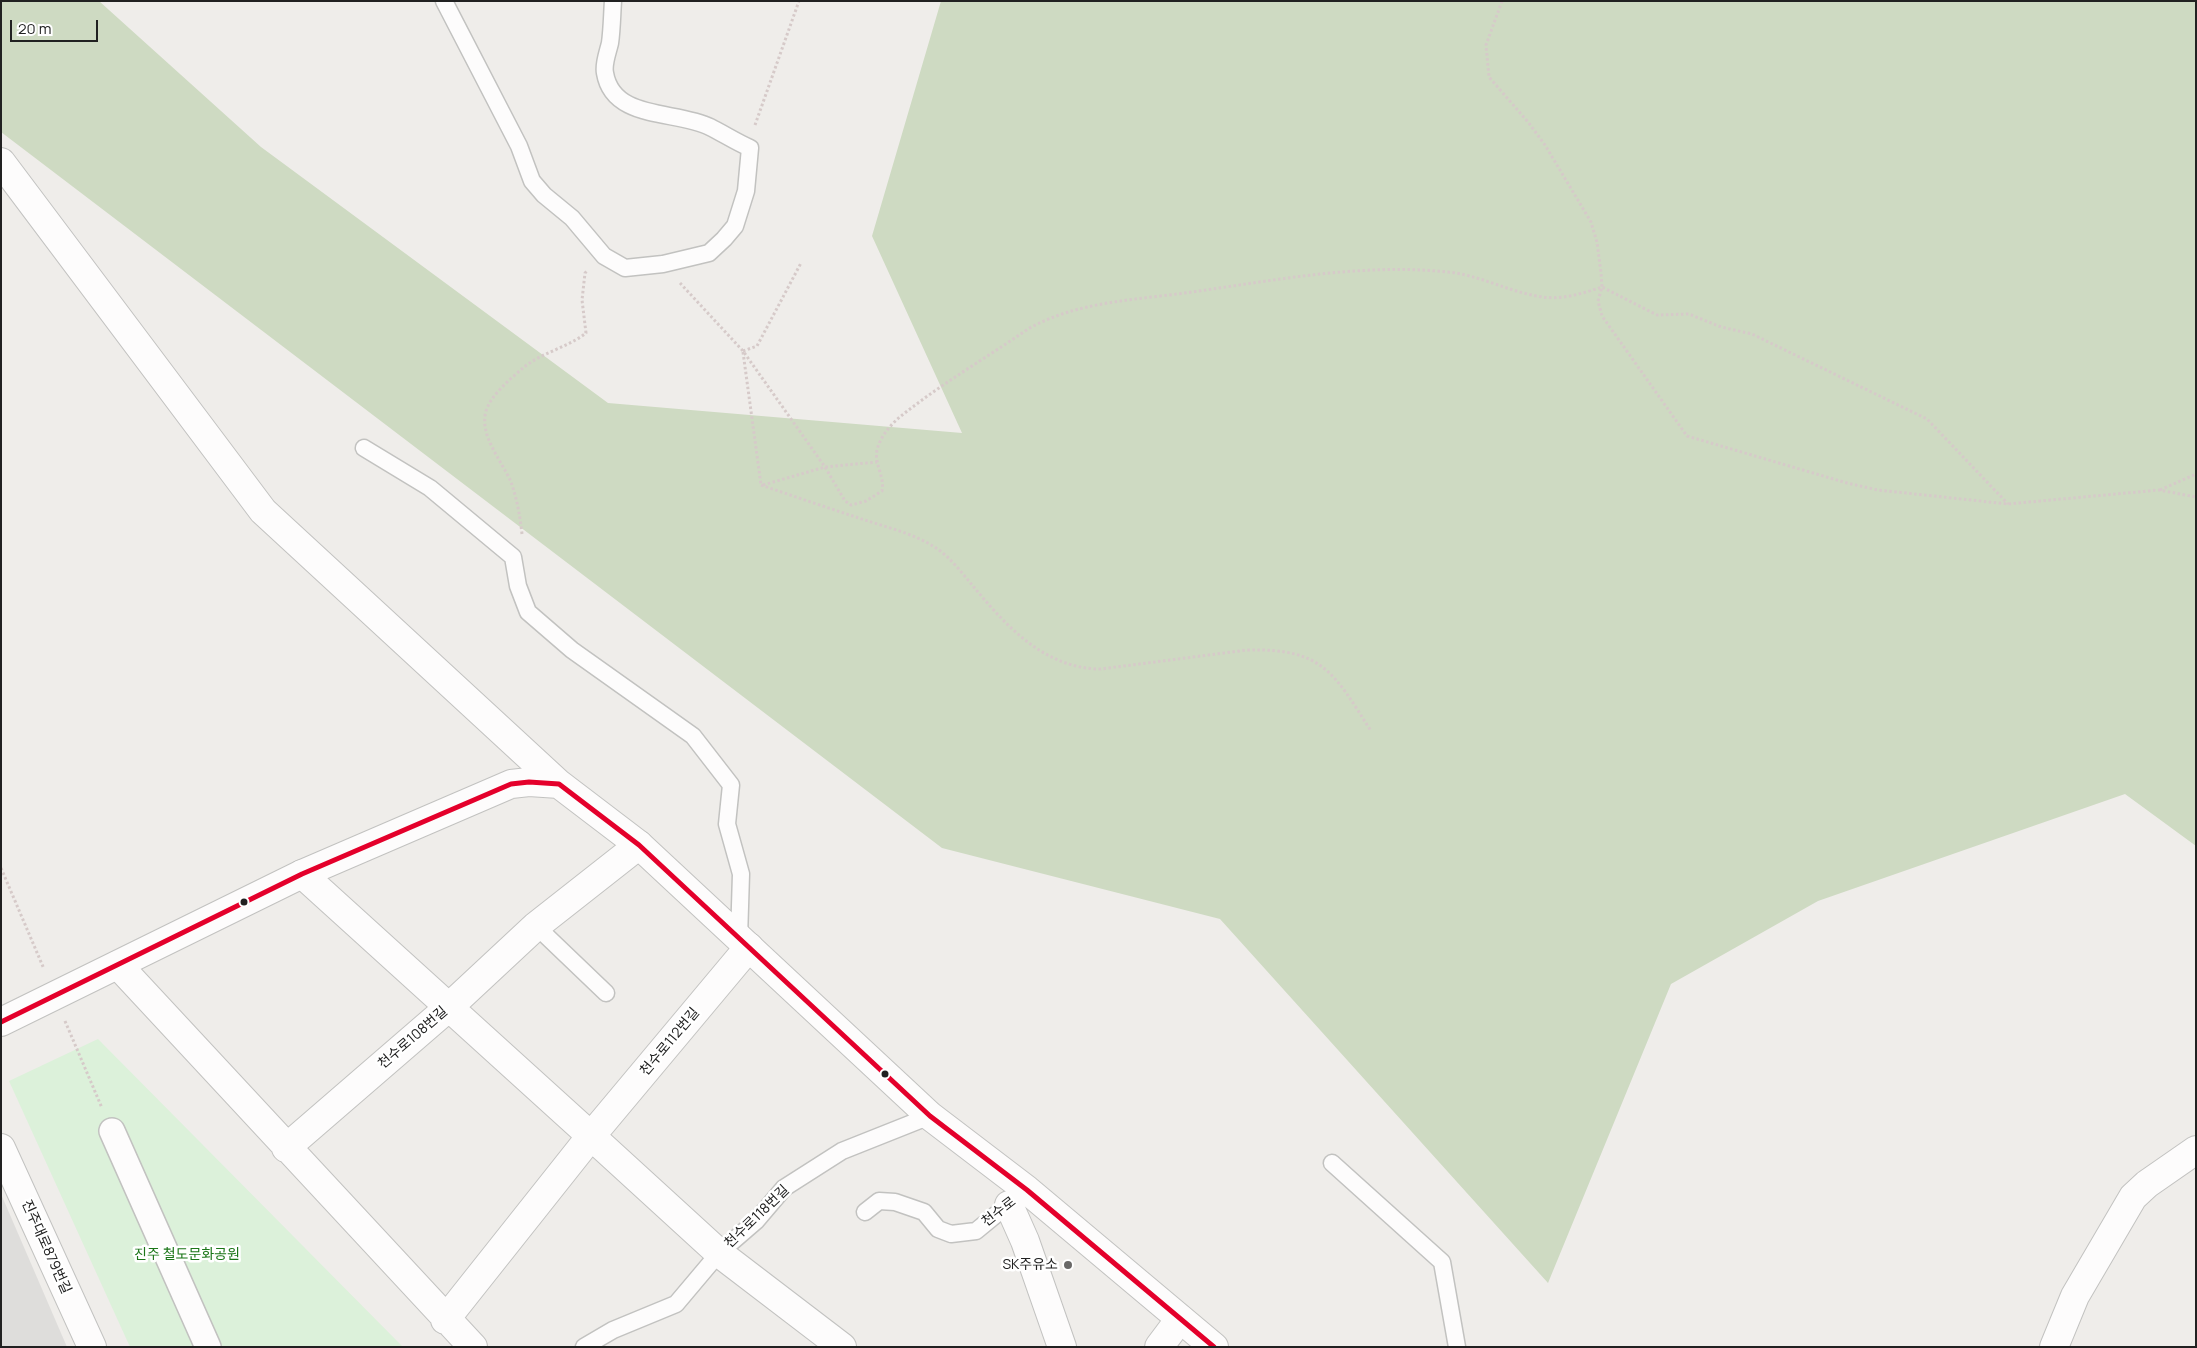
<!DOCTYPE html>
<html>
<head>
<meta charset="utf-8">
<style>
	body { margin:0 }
	#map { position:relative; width:2197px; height:1348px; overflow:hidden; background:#efedea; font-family:Manrope,sans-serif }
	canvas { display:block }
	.frame { position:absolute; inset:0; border:2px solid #212121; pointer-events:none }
	.scale { position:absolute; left:10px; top:20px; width:88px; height:22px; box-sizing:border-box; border:2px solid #212121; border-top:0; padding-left:6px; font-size:15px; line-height:18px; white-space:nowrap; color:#212121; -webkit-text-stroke:4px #fff; paint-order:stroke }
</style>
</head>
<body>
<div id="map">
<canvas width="2197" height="1348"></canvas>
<div class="frame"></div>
<div class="scale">20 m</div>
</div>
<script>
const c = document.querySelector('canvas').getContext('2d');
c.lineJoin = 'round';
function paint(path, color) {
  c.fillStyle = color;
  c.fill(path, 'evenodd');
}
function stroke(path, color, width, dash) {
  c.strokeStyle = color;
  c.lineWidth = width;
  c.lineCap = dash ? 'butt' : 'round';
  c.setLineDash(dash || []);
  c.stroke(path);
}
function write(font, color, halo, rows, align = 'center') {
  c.font = font + ' Manrope,"Noto Sans KR",sans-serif';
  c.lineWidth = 5;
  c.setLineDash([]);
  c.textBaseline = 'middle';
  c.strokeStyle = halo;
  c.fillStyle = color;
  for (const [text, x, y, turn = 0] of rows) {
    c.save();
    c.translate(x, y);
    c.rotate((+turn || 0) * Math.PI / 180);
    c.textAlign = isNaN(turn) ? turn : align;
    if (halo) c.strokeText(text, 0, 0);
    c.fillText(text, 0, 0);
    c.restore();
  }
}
const residential = new Path2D(`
	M1,1194L67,1347H1Z`);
const forest = new Path2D(`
	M1,1H99L261,147L608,403L962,433L872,236L941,1H2196V846L2125,794L1818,901L1671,984L1548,1283L1220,919L942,848L1,132Z`);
const park = new Path2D(`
	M98,1039L403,1347H130L9,1081Z`);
const path = new Path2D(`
	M1502,1L1486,45L1489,77L1528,122L1545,145L1591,222L1597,242L1601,273L1602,287L1598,301L1602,316L1687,436L1847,483L1878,490L2008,504L2159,490L2196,497
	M755,125L799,1
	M680,283L743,351L825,467L845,501L851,505L866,501L882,491C885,477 874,464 877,450C880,437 891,424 901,416C941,384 986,358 1028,329C1077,301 1137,300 1192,292C1277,280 1362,263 1448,272C1480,275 1511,293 1543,297C1562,300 1584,293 1602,287L1657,315L1689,314L1721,327L1752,334L1927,419L2008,504
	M743,351L757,346L801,263
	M743,352L761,485
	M761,485C796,497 831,509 865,520C889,528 915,534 936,548C950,557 962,573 973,586C1006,626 1045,669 1101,669L1247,650C1323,648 1334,673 1371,731
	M763,485L825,467L877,462
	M2160,490L2196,474
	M522,534C520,516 517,499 511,482C502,461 479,436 486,411C491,395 510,379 523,368C542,352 567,348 586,333L582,300L585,273L588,270
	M1,868L44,969
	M65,1021L102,1108`);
const service = new Path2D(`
	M444,1L519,146L532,181L544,195L572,218L604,256L625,268L663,264L709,253L724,239L735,226L746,191L750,148C736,142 724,134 710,127C677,110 613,121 605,73C603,64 608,52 610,43C612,29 612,15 613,1
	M364,448L430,488L513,557L518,586L528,612L572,650L693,736L731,785L727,824L741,874L739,938
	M536,926L606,993
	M1332,1163L1442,1262L1457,1347
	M865,1212L879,1201L895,1202L924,1212L938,1229L951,1234L976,1231L1015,1199
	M584,1347L613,1330L676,1304L719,1253L756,1221L784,1188L842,1151L930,1116`);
const pedestrian = new Path2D(`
	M112,1131L208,1347`);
const minor = new Path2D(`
	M302,874L591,1136L749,947
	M118,965L473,1347
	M1,1148L92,1347
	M286,1148L448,1008L536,926L639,845
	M1009,1205L1025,1241L1062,1347
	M445,1320L591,1136L719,1253L842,1347
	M1159,1347L1180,1319
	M2054,1347L2075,1296L2133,1197L2147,1184L2196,1150`);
const tertiary = new Path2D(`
	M1,162L263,511L559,784
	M1,1022L302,874L511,784L529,782L559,784L639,845L930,1116L1027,1190L1214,1347`);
const bus1 = new Path2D(`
	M1,1022L302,874L511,784L529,782L559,784L639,845L930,1116L1027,1190L1214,1347`);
const markers = [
	[244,902,4.5,"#212121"],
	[885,1074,4.5,"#212121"],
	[1068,1265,5,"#696867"]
];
const streetNames = [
	["천수로108번길",413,1038,-41],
	["천수로112번길",670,1042,-50],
	["천수로",999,1212,-38],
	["천수로118번길",757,1217,-44],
	["진주대로879번길",46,1247,66]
];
const parkNames = [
	["진주 철도문화공원",187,1255]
];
const poiNames = [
	["SK주유소",1058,1265]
];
paint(residential, '#dedddb');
paint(forest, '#cedac2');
paint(park, '#dcf1da');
stroke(service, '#c2c2c0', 19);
stroke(pedestrian, '#c2c2c0', 28);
stroke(minor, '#c2c2c0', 30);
stroke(tertiary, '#c2c2c0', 30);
stroke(path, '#d6cac9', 3, [2.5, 2.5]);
stroke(service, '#fdfcfc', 16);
stroke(pedestrian, '#fdfcfc', 25);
stroke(minor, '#fdfcfc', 28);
stroke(tertiary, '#fdfcfc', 28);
stroke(bus1, '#e4002b', 5);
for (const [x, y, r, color] of markers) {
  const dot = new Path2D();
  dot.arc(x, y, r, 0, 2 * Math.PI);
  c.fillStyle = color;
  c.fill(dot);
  stroke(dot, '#fff', 2);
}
write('14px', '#212121', '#fff', streetNames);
write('14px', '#1b7618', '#fff', parkNames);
write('14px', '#212121', '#fff', poiNames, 'right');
</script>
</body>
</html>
